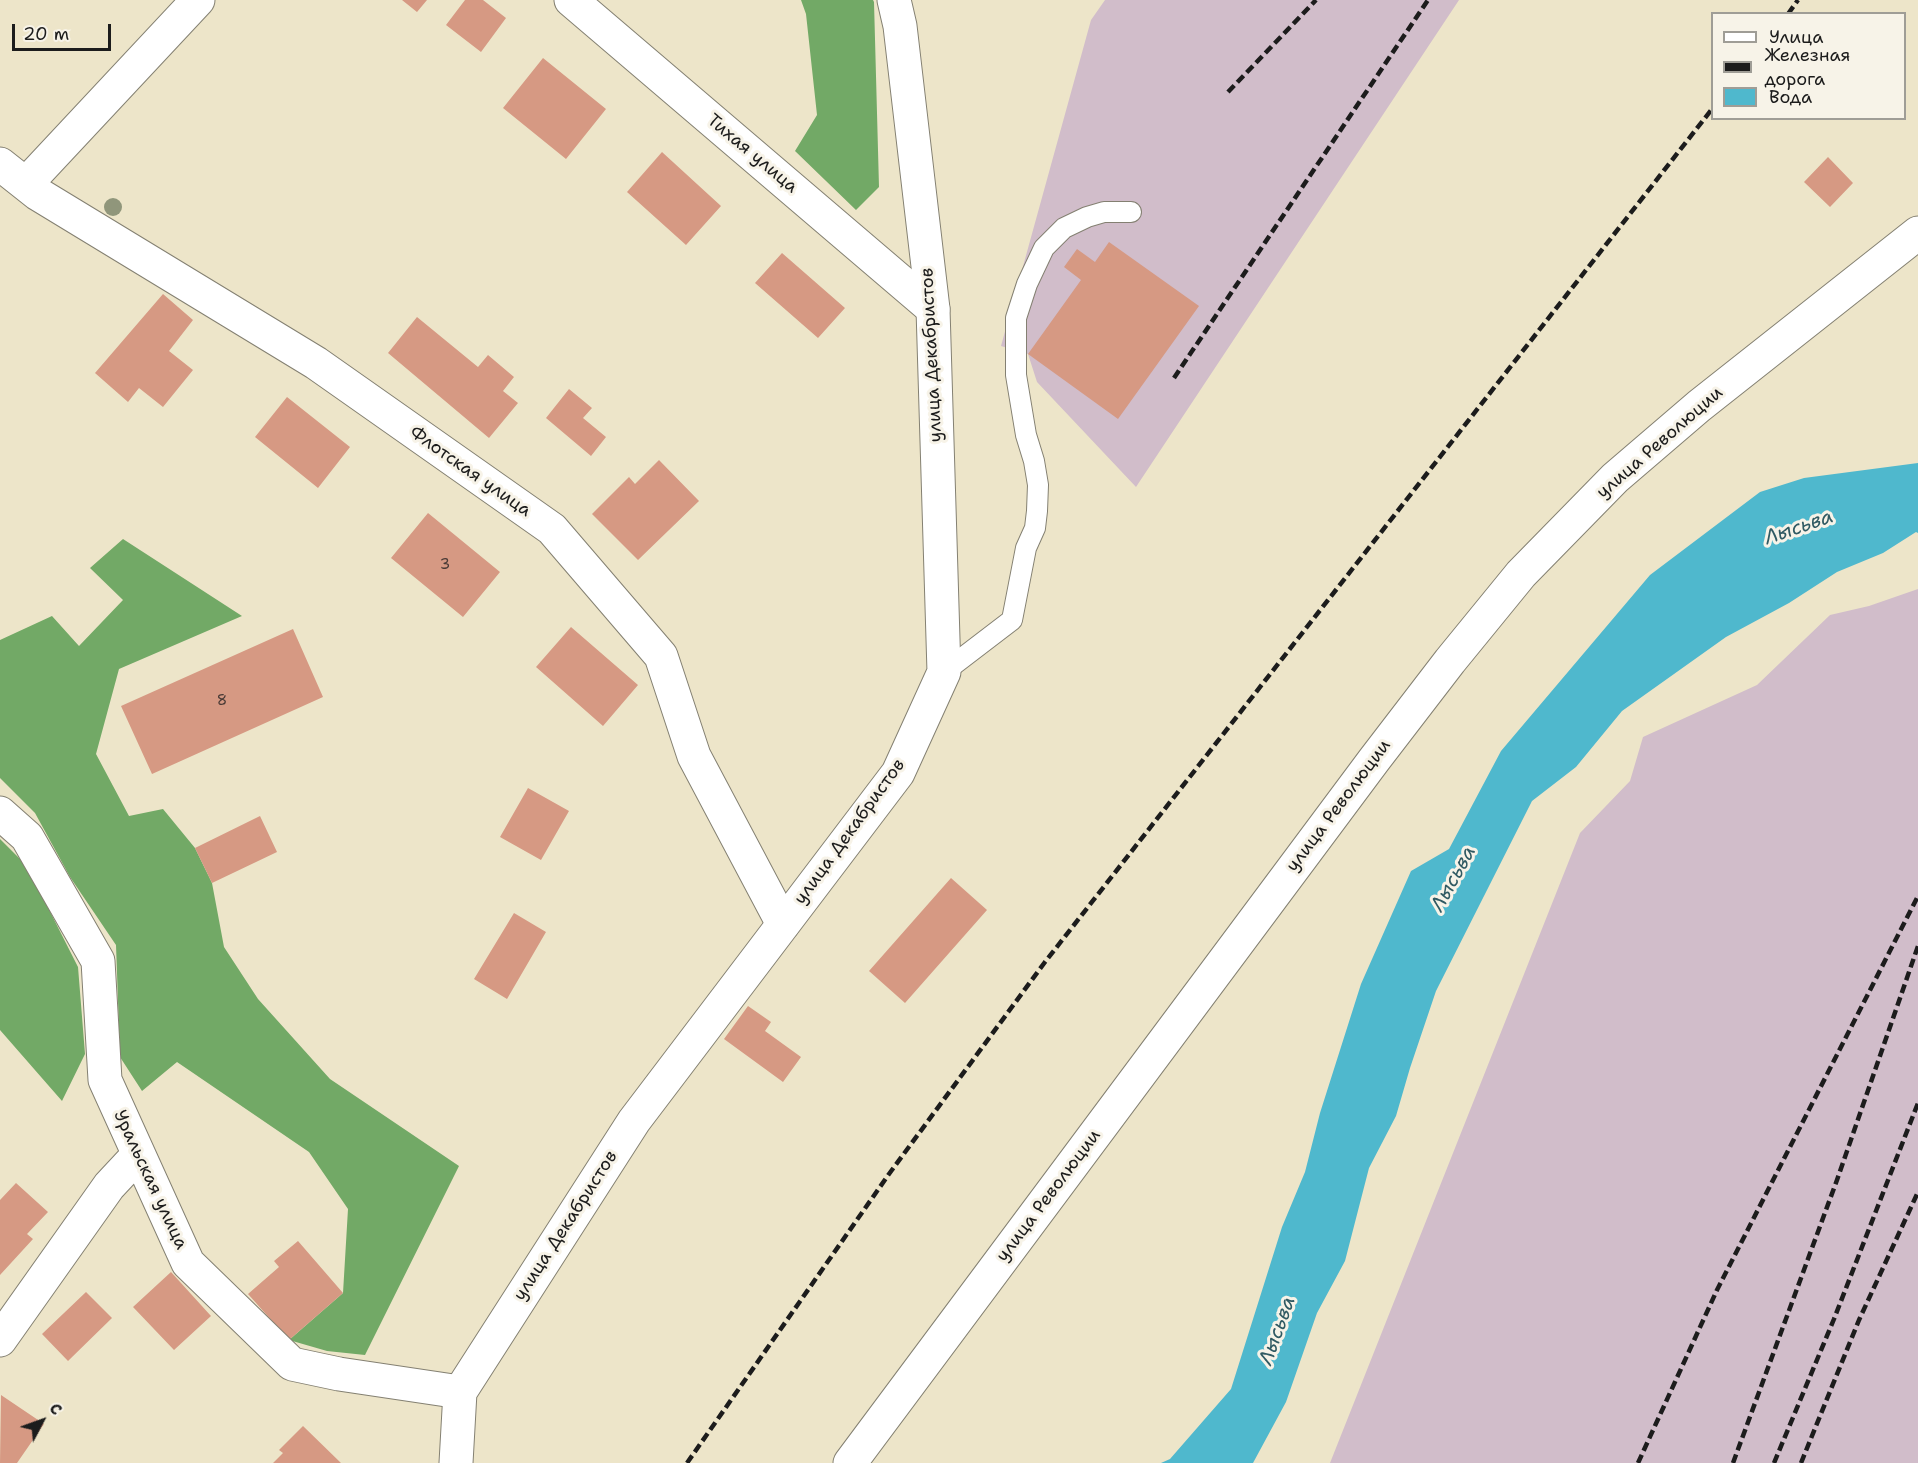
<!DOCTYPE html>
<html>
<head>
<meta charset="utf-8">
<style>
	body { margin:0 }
	#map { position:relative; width:1918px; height:1463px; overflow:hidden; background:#ede5c9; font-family:"Shantell Sans",sans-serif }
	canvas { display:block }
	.legend { position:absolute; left:1711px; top:12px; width:195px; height:108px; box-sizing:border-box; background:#f7f3e8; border:2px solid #9f9d96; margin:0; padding:8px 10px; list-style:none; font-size:18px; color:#1c1c1c }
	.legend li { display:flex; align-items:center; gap:12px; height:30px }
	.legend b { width:30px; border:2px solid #9f9d96 }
	.north { position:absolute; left:12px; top:1391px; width:60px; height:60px; -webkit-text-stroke:4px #f7f3e8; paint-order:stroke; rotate:49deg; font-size:16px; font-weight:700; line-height:24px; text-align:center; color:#1c1c1c }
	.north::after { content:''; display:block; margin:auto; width:21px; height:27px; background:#1c1c1c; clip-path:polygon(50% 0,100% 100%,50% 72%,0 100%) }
	.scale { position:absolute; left:12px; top:24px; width:99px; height:27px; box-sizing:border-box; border:3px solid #1c1c1c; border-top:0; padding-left:8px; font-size:18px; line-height:21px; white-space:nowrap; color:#1c1c1c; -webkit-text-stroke:4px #f7f3e8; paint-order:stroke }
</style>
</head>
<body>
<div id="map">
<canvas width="1918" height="1463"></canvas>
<ul class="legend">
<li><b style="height:8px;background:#fff"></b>Улица</li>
<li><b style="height:8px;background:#1c1c1c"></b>Железная дорога</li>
<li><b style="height:16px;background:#4fb8cd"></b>Вода</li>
</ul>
<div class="north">С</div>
<div class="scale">20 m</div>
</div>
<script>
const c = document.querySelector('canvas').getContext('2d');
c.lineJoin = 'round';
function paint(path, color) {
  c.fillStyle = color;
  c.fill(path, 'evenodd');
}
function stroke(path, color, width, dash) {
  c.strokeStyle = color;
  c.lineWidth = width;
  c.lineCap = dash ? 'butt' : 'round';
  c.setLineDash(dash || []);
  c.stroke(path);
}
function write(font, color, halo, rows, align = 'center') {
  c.font = font + ' "Shantell Sans",sans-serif';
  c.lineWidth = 6;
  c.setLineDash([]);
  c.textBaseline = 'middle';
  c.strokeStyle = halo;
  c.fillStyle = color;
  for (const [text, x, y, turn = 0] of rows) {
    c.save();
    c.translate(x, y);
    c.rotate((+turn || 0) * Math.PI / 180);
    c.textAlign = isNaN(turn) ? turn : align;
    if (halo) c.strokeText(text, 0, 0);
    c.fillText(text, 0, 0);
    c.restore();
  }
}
const industrial = new Path2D(`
	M1105,0H1459L1136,487L1037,382L1028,354L1001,346L1091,20Z
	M1918,589V1463H1330L1580,833L1630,781L1643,737L1757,685L1830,615L1869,606Z`);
const forest = new Path2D(`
	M801,0H873L874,2L879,187L856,210L795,151L817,115L806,14Z
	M123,539L242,616L119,669L96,754L129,816L163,809L195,848L212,883L224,947L258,999L330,1079L459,1166L365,1355L327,1351L289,1340L343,1293L348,1209L309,1152L177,1062L142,1091L120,1057L116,945L70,877L35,813L0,778V640L52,616L79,646L123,600L90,568Z
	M0,839L27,866L78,967L85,1054L62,1101L0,1030Z`);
const water = new Path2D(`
	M1918,463V533L1916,532L1883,553L1837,572L1789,603L1726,637L1622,711L1576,767L1532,801L1436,991L1410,1068L1396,1116L1369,1168L1345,1261L1317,1313L1286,1402L1253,1463H1161L1170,1459L1231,1389L1282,1227L1305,1172L1320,1113L1361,984L1411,871L1449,849L1501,751L1650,575L1760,492L1804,478Z`);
const building = new Path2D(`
	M402,0H427L417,12Z
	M465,0H483L506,18L481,52L446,25Z
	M543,58L606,109L566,159L503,108Z
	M662,152L721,206L686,245L627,192Z
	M1828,157L1853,183L1830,207L1804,182Z
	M1109,242L1199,306L1118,419L1028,354L1081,280L1064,267L1077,249L1095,262Z
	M782,253L845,308L818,338L755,283Z
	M163,294L193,320L169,351L193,370L163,407L139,388L128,402L95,373Z
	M417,317L478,367L488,355L514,377L503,391L518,403L489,438L388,353Z
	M569,389L592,408L583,418L606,437L591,456L546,418Z
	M287,397L350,447L318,488L255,437Z
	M659,460L699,501L638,560L592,514L629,477L635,484Z
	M428,513L500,572L463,617L391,558Z
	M571,627L638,685L603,726L536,667Z
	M293,629L323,697L152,774L121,706Z
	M528,788L569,811L541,860L500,837Z
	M260,816L277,852L212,883L195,848Z
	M951,878L987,910L905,1003L869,971Z
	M514,913L546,932L507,999L474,979Z
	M748,1006L771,1022L765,1031L801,1057L783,1082L724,1039Z
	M16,1183L48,1212L27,1234L33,1239L0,1275V1200Z
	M298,1241L343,1293L289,1340L248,1294L279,1267L274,1261Z
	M171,1272L211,1316L174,1350L133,1307Z
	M86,1292L112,1318L68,1361L42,1334Z
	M1,1395L44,1424L17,1463H0Z
	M303,1426L341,1463H273L283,1453L279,1450Z`);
const service = new Path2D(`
	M944,672L1012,620L1026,548L1035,528L1037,511L1038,485L1034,461L1026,435L1016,375V318L1027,284L1044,248L1064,228L1087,217L1104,212H1131`);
const minor = new Path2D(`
	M571,0L933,309
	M0,164L38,194L316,363L552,529L661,656L694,756L783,924
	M26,184L198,0
	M0,813L27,837L98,961L105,1080L188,1263L292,1364L339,1374L460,1392
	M0,1340L109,1186L137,1156`);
const tertiary = new Path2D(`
	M456,1463L460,1392L634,1121L898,773L944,672L933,309L900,26L894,0
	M850,1463L1374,760L1450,661L1521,574L1615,478L1699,406L1918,233`);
const rail = new Path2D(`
	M1788,14L1798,0
	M1228,92L1316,0
	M1174,378L1428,0
	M687,1463L889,1174L1045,962L1712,109
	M1638,1463L1717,1290L1918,896
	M1733,1463L1837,1180L1918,946
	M1774,1463L1834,1319L1918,1103
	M1801,1463L1859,1320L1918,1192`);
const trees = [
	[113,207]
];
const numberNames = [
	["3",445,565],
	["8",222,701]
];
const streetNames = [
	["Тихая улица",752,154,40],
	["улица Декабристов",932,355,-93],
	["улица Революции",1660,443,-41],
	["Флотская улица",470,472,35],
	["улица Революции",1339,806,-53],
	["улица Декабристов",850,832,-54],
	["Уральская улица",150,1180,65],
	["улица Революции",1049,1196,-53],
	["улица Декабристов",566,1226,-57]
];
const waterNames = [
	["Лысьва",1799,528,-19],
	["Лысьва",1454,879,-61],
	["Лысьва",1278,1331,-70]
];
paint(industrial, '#d1bdca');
paint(forest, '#72a966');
paint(water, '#4fb8cd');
paint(building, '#d69983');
stroke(service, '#848072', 22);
stroke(minor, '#848072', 35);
stroke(tertiary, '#848072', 35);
stroke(service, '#fff', 20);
stroke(minor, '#fff', 33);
stroke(tertiary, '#fff', 33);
stroke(rail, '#1c1c1c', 4.5, [9, 4.5]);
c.fillStyle = '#90967b';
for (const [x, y] of trees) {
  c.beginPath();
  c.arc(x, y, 9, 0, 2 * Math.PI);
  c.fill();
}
write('15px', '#4a3b36', null, numberNames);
write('18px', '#1c1c1c', '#f7f3e8', streetNames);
write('italic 20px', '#305a63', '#f7f3e8', waterNames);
</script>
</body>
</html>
